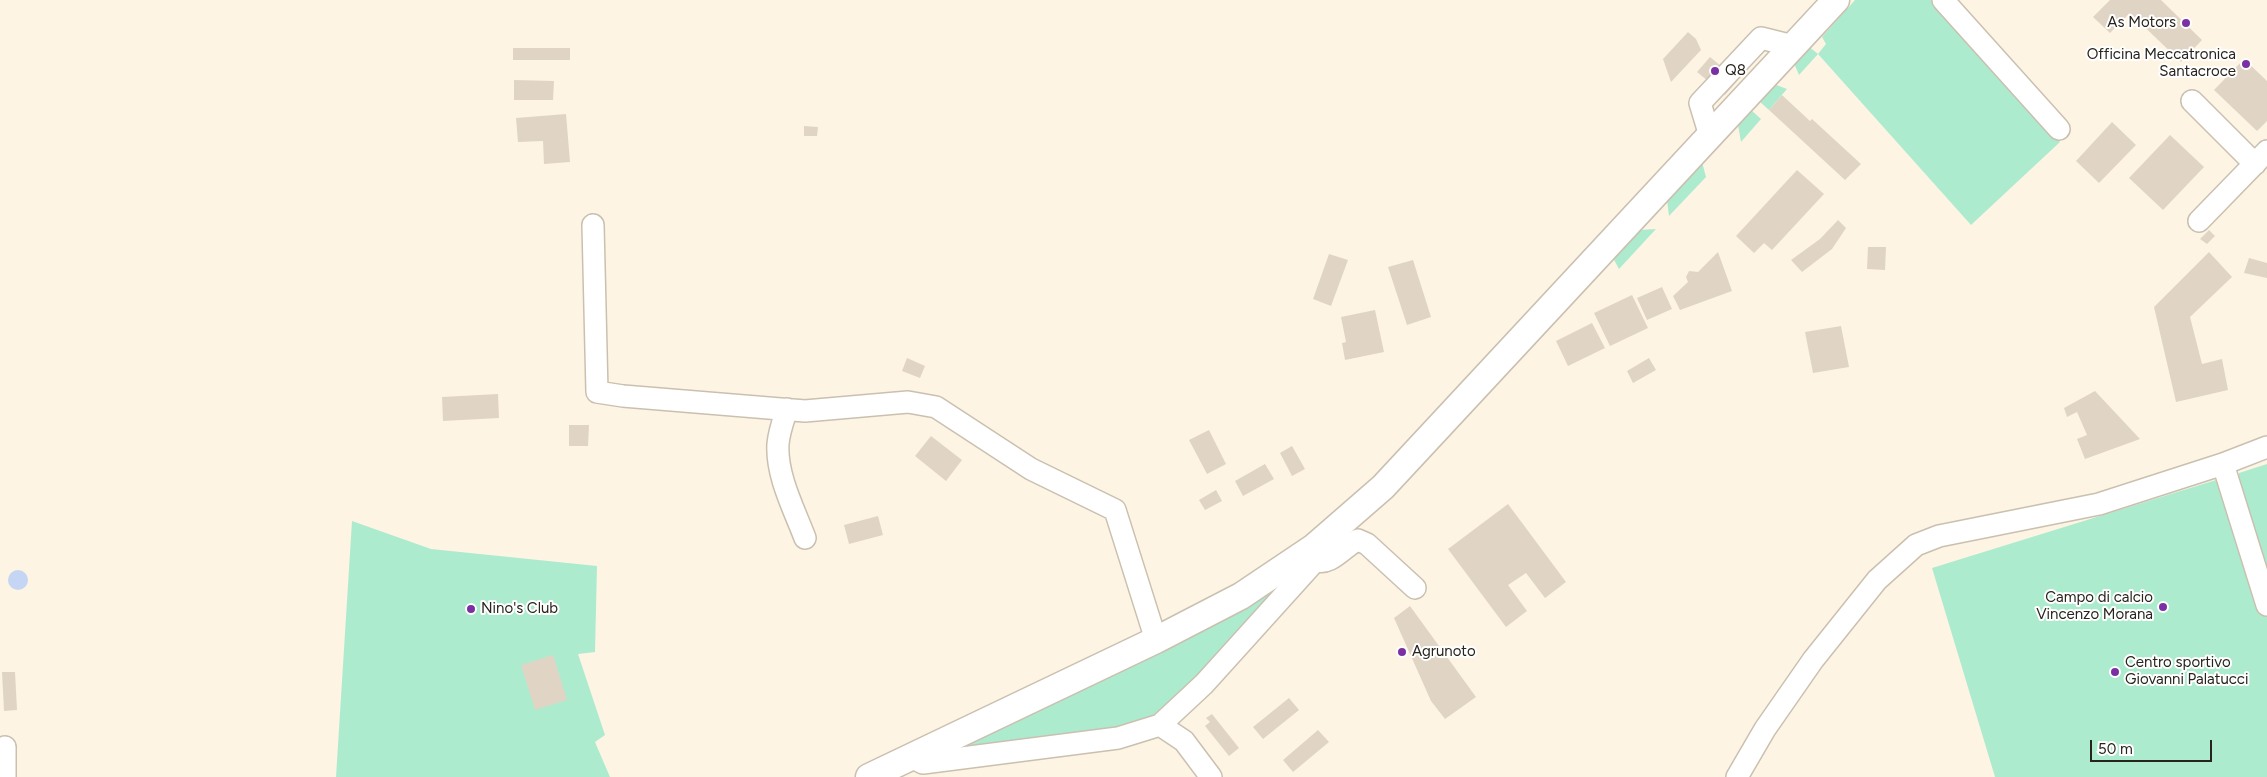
<!DOCTYPE html>
<html>
<head>
<meta charset="utf-8">
<style>
	body { margin:0 }
	#map { position:relative; width:2267px; height:777px; overflow:hidden; background:#fef4e3; font-family:Figtree,sans-serif }
	canvas { display:block }
	.scale { position:absolute; left:2090px; top:740px; width:122px; height:22px; box-sizing:border-box; border:2px solid #27231d; border-top:0; padding-left:6px; font-size:15px; line-height:18px; white-space:nowrap; color:#27231d; -webkit-text-stroke:4px #fff; paint-order:stroke }
</style>
</head>
<body>
<div id="map">
<canvas width="2267" height="777"></canvas>
<div class="scale">50 m</div>
</div>
<script>
const c = document.querySelector('canvas').getContext('2d');
c.lineJoin = 'round';
function paint(path, color) {
  c.fillStyle = color;
  c.fill(path, 'evenodd');
}
function stroke(path, color, width, dash) {
  c.strokeStyle = color;
  c.lineWidth = width;
  c.lineCap = dash ? 'butt' : 'round';
  c.setLineDash(dash || []);
  c.stroke(path);
}
function write(font, color, halo, rows, align = 'center') {
  c.font = font + ' Figtree,sans-serif';
  c.lineWidth = 4;
  c.setLineDash([]);
  c.textBaseline = 'middle';
  c.strokeStyle = halo;
  c.fillStyle = color;
  for (const [text, x, y, turn = 0] of rows) {
    c.save();
    c.translate(x, y);
    c.rotate((+turn || 0) * Math.PI / 180);
    c.textAlign = isNaN(turn) ? turn : align;
    if (halo) c.strokeText(text, 0, 0);
    c.fillText(text, 0, 0);
    c.restore();
  }
}
const green = new Path2D(`
	M1855,0H1931L2060,142L1971,225L1818,54L1799,75L1793,61L1808,46L1818,54L1826,44L1822,37Z
	M1774,84L1787,89L1769,110L1759,101Z
	M1751,110L1761,119L1741,142L1738,125Z
	M1702,162L1706,177L1669,216L1667,200Z
	M1656,229L1619,269L1613,258L1639,230Z
	M2267,464V777H1995L1932,568L2216,480L2223,490L2239,485V473Z
	M352,521L431,549L597,566L595,652L578,654L605,735L595,742L610,777H336Z
	M1298,570L1169,708L1144,724L950,752Z`);
const water = new Path2D(`
	M8 580a10 10 0 1 1 20 0a10 10 0 1 1-20 0Z`);
const building = new Path2D(`
	M2110,0H2161L2202,40L2181,62L2130,13L2110,33L2093,17Z
	M1688,32L1696,39L1701,50L1671,82L1663,59Z
	M513,48H570V60H513Z
	M1710,57L1738,80L1725,95L1697,72Z
	M2244,59L2267,81V121L2257,131L2214,90Z
	M514,80L554,81L553,100H514Z
	M1782,95L1810,121L1812,119L1861,164L1845,180L1769,110Z
	M566,114L570,162L544,164L543,141L518,142L516,118Z
	M2112,122L2136,145L2099,183L2076,161Z
	M804,126L818,127L817,136H804Z
	M2170,135L2204,167L2163,210L2129,178Z
	M1797,170L1824,194L1772,250L1764,243L1754,253L1736,236Z
	M1838,220L1846,228L1832,249L1802,272L1791,260L1820,239Z
	M2209,230L2215,236L2207,244L2200,239Z
	M1868,247H1886L1885,270L1867,269Z
	M1718,252L1732,291L1680,310L1673,296L1688,282L1686,277L1689,271L1698,272Z
	M2209,252L2232,277L2190,317L2202,364L2222,359L2228,390L2176,402L2154,307Z
	M1329,254L1348,260L1331,306L1313,299Z
	M2249,258L2267,263V278L2244,273Z
	M1413,260L1431,317L1407,325L1388,267Z
	M1662,287L1672,309L1647,320L1637,298Z
	M1632,295L1648,328L1610,346L1594,313Z
	M1375,310L1384,352L1345,360L1342,343L1346,342L1341,317Z
	M1592,323L1605,348L1568,366L1556,341Z
	M1841,326L1849,367L1813,373L1805,332Z
	M907,358L925,366L920,378L902,371Z
	M1649,358L1656,370L1633,383L1627,371Z
	M2095,391L2140,439L2085,459L2077,439L2087,435L2077,412L2067,417L2064,408Z
	M498,394L499,418L443,421L442,397Z
	M569,425H589L588,446H569Z
	M1209,430L1226,464L1207,474L1189,440Z
	M931,436L962,460L946,481L915,456Z
	M1292,446L1305,469L1292,476L1280,453Z
	M1265,464L1274,479L1243,496L1235,481Z
	M1216,490L1222,501L1205,510L1199,500Z
	M1508,504L1566,582L1545,598L1526,573L1508,585L1527,611L1506,627L1448,549Z
	M878,516L883,535L849,544L844,525Z
	M1410,606L1476,697L1445,719L1431,701L1394,618Z
	M553,655L567,700L535,710L521,665Z
	M2,672H15L17,710L4,711Z
	M1289,698L1299,710L1263,739L1253,727Z
	M1212,714L1239,748L1229,756L1205,726L1210,722L1206,718Z
	M1318,730L1329,742L1293,772L1283,760Z`);
const minor = new Path2D(`
	M1943,0L2059,129
	M2192,101L2255,164
	M1710,136L1700,103L1761,38L1793,46
	M2199,221L2267,151
	M593,225L597,392L623,396L805,411L908,402L936,407L1031,469L1115,510L1156,640
	M787,409C783,421 779,432 778,444C776,475 794,509 805,538
	M2223,464L2267,605
	M1316,560C1330,567 1345,545 1358,540L1367,544L1415,588
	M1160,725L1184,741L1211,777
	M911,757L923,763L1118,738L1160,725L1204,684L1316,560L1314,547
	M5,777V747
	M1737,777L1765,729L1813,660L1877,580L1916,545L1939,536L2099,504L2223,464L2267,447`);
const major = new Path2D(`
	M869,777L1156,640L1241,596L1314,547L1383,487L1836,0`);
const markers = [
	[2186,23,5,"#7a30a3"],
	[2246,64,5,"#7a30a3"],
	[1715,71,5,"#7a30a3"],
	[2163,607,5,"#7a30a3"],
	[471,609,5,"#7a30a3"],
	[1402,652,5,"#7a30a3"],
	[2115,672,5,"#7a30a3"]
];
const poiNames = [
	["As Motors",2176,23,"right"],
	["Officina Meccatronica",2236,55,"right"],
	["Santacroce",2236,72,"right"],
	["Q8",1725,71],
	["Campo di calcio",2153,598,"right"],
	["Vincenzo Morana",2153,615,"right"],
	["Nino's Club",481,609],
	["Agrunoto",1412,652],
	["Centro sportivo",2125,663],
	["Giovanni Palatucci",2125,680]
];
paint(green, '#adebcf');
paint(water, '#c5d5f4');
paint(building, '#e0d5c5');
stroke(minor, '#cac0b0', 24);
stroke(major, '#cac0b0', 29);
stroke(minor, '#fff', 21);
stroke(major, '#fff', 26);
for (const [x, y, r, color] of markers) {
  const dot = new Path2D();
  dot.arc(x, y, r, 0, 2 * Math.PI);
  c.fillStyle = color;
  c.fill(dot);
  stroke(dot, '#fff', 2);
}
write('15px', '#27231d', '#fff', poiNames, 'left');
</script>
</body>
</html>
